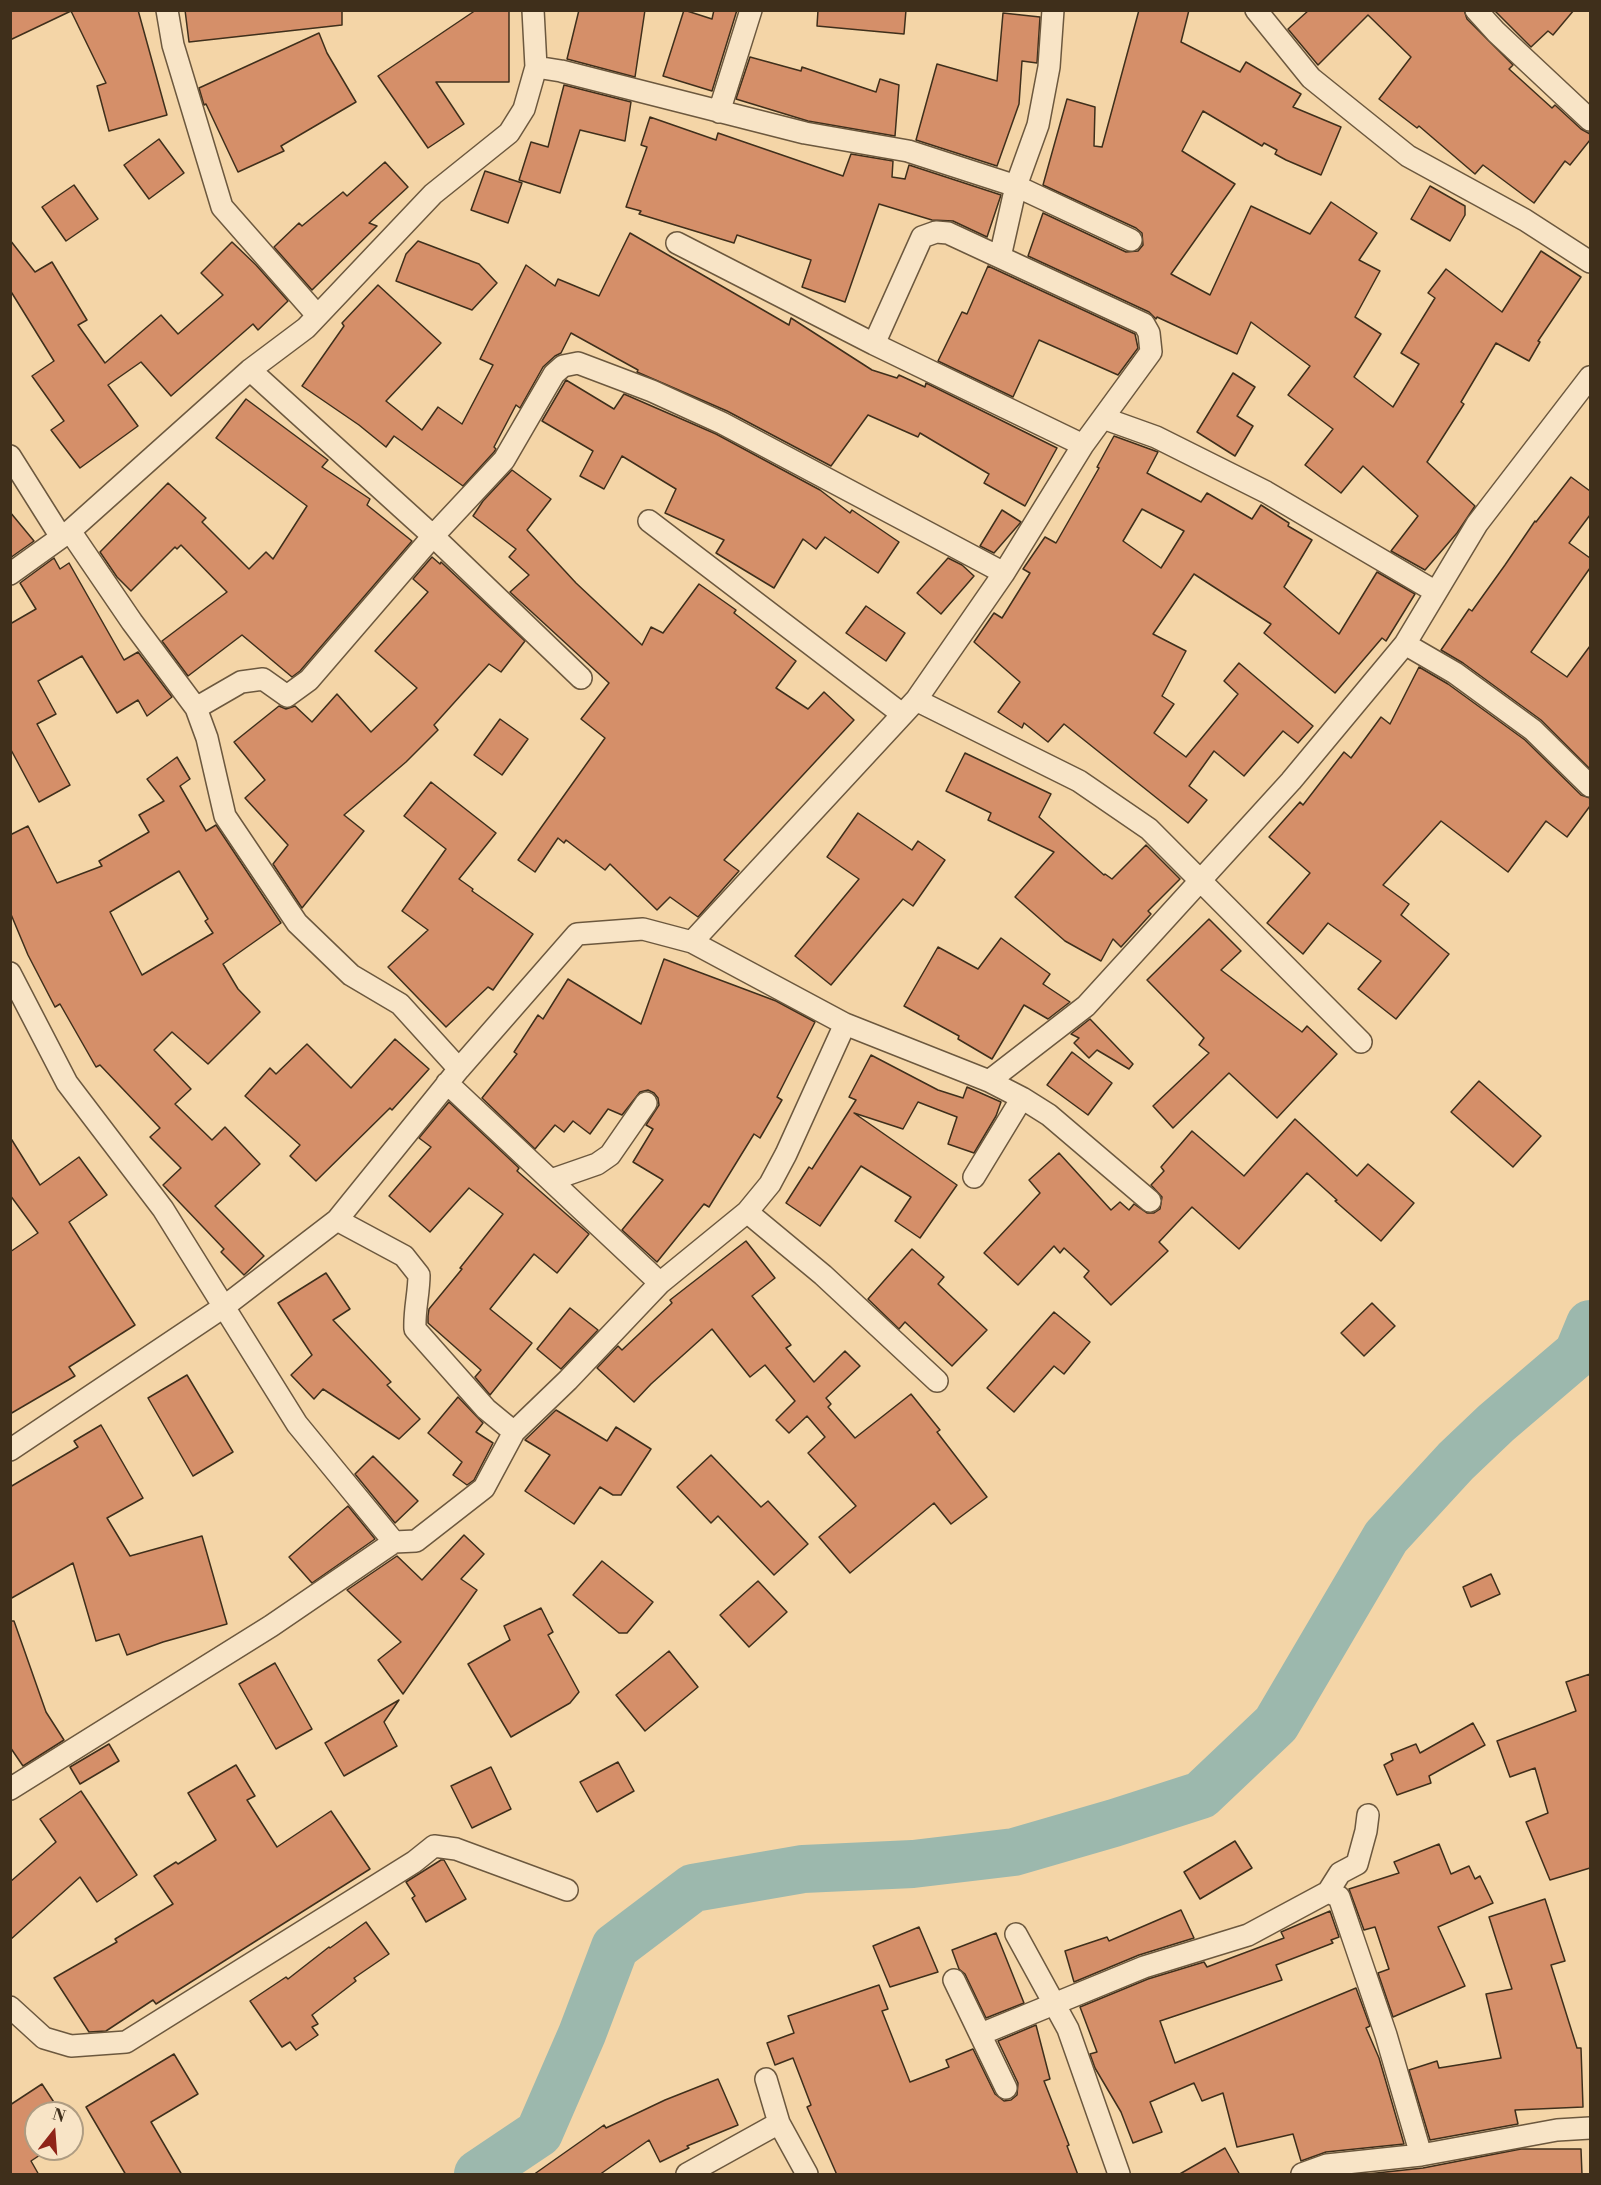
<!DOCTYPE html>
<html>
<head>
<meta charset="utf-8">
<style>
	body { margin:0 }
	#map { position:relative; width:1601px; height:2185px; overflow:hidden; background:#f4d5a7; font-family:"Libre Bodoni",serif }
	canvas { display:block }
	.frame { position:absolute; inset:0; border:12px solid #3f2f1b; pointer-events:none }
	.north { position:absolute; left:24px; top:2101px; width:60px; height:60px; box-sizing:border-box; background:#f8e4c6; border:2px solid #ae9c82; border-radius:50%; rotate:17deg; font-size:16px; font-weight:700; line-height:24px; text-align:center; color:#3f2f1b }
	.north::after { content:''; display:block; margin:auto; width:21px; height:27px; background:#8f2418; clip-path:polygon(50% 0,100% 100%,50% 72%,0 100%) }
</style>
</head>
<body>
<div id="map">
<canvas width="1601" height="2185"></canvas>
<div class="frame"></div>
<div class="north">N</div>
</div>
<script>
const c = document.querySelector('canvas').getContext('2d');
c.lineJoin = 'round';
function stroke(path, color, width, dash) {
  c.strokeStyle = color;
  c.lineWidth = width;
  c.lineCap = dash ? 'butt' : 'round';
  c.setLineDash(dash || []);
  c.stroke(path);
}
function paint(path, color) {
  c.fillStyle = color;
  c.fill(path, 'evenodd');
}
const river = new Path2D(`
	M478,2174L539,2133L582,2034L615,1947L693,1888L803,1869L913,1864L1014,1852L1114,1823L1201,1795L1276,1724L1386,1537L1456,1461L1496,1423L1578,1353L1590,1324`);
const building = new Path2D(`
	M10,10H138L167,115L109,131L97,86L106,83L71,11L10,40Z
	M185,10H342V25L189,42Z
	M476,10H509V82H436L464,124L428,148L378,76Z
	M579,10H645L635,77L567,59Z
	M684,10L712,19L714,10H737L712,91L663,76Z
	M818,10H906L904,34L817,26Z
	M1139,10H1189L1181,42L1240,72L1246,62L1301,94L1293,107L1341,127L1321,175L1286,160L1275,154L1277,150L1264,143L1262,146L1203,111L1182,151L1235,184L1171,274L1210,295L1251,206L1310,234L1331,202L1377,233L1359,260L1380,271L1355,317L1381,334L1354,377L1393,407L1419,364L1401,353L1435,298L1428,293L1446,269L1502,312L1541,251L1581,277L1538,341L1540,342L1529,361L1496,343L1461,402L1464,404L1427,462L1475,506L1457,533L1425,570L1391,551L1418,516L1363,466L1341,493L1305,465L1333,429L1288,395L1310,366L1251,322L1237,354L1157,317L1156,319L1149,312L1028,256L1043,213L1126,252L1138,251L1143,245L1142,233L1136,228L1043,185L1067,99L1095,107L1094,146L1102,147Z
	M1309,10H1464L1467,19L1513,65L1509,69L1552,108L1555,105L1581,129L1590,134V140L1570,165L1565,161L1534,203L1483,165L1475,174L1419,126L1417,128L1379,99L1411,57L1368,15L1318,65L1288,29Z
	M1494,10H1574L1553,35L1548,31L1531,47Z
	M1003,13L1040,17L1037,63L1022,61L1019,104L997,166L916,140L937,64L997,81Z
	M319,33L327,53L356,102L281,146L284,151L238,172L206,104L204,105L199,88Z
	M750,57L801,71L802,67L876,92L880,79L899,85L895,136L808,121L736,99Z
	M564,85L631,102L625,141L580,130L560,193L519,180L531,142L548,147Z
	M650,117L716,140L718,133L843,176L851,154L893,161L892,177L905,179L909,165L1001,195L987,237L953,221L932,220L879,204L845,302L802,287L811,260L737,235L734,243L639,214L641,211L626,207L647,147L641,145Z
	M159,139L184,173L149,199L124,165Z
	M385,162L408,187L369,223L377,226L312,290L274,247L299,223L302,226L343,192L347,196Z
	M485,171L522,183L508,223L471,210Z
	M74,185L98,219L66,241L42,207Z
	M1430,186L1465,206V215L1450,241L1411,219Z
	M630,233L789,325L791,318L872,370L897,378L899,375L925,387L926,383L1057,448L1025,506L984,483L989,474L920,433L918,437L868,415L831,466L727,411L637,372L638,370L571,333L561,353L555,356L543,367L520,408L516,405L494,447L496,449L494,452L463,486L394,436L386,447L359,425L302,386L344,326L342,323L378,285L441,343L386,401L422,430L438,407L462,424L493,365L480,359L526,265L555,286L558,279L599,296Z
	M10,240L35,272L52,262L87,320L78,325L105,363L161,315L178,334L223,295L201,273L232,242L256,265L288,301L258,330L253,324L171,396L141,362L108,385L138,426L80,468L51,430L64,421L32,376L54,361L10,290Z
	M418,241L479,264L497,283L472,310L396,281L406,254Z
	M988,266L1135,334L1138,348L1118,375L1039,340L1013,397L938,361L962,312L967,314Z
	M1233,373L1255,387L1237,416L1253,426L1235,456L1197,432Z
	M566,380L614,409L624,394L716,434L820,490L850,513L852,510L899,542L878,573L825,537L816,549L803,539L774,588L716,553L724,540L665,513L676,489L622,456L604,489L580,476L593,451L542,421Z
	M246,399L328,460L322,467L370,499L367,505L412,541L300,671L292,677L242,635L188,676L162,641L227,592L181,545L177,549L175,547L131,591L117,577L100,552L168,483L206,518L202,522L249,569L266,552L273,559L307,506L216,438Z
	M1114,436L1158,452L1147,473L1201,502L1207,493L1252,519L1261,505L1289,523L1288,526L1312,540L1284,587L1339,634L1377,572L1415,594L1386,641L1382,638L1335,693L1264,633L1271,624L1194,574L1153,634L1186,651L1162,696L1174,704L1154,733L1186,757L1238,694L1224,681L1239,663L1313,726L1298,743L1283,731L1244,776L1214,751L1189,786L1207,800L1188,823L1064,724L1048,742L1024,723L1022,728L998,712L1020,682L974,642L994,613L1002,618L1030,573L1023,569L1045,537L1056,543L1099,468L1097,467ZM1142,509L1184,531L1161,568L1123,541Z
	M512,470L551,499L527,530L576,583L642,645L651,627L663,633L699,584L736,610L734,613L796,661L776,688L808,709L824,692L854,720L724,860L739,871L698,917L670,897L657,910L610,864L605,870L566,840L564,843L558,838L535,872L518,860L605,738L581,719L609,683L510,592L529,575L509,557L516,549L473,516L483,501Z
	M1571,477L1590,491V515L1569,543L1590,558V568L1531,652L1567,677L1590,646V769L1541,720L1463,663L1441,650L1469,609L1472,611L1505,565L1535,521L1536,522Z
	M1002,510L1021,522L994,553L980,546Z
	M10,512L34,541L10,558Z
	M432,557L440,564L441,562L525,641L501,672L489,664L434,725L438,730L406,762L344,815L364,831L302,908L273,864L288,845L245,798L265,780L234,742L279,706L286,709L295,706L312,722L337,694L371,732L417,688L375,651L428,592L413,579Z
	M54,558L60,569L69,563L124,660L138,652L172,697L147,716L138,700L117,713L82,656L38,681L56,714L37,724L70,785L39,802L10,748V624L36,609L20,583Z
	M948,558L962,565L974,576L941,614L917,593Z
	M866,606L905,633L886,661L846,633Z
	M1419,667L1448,684L1525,740L1581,795L1590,798V806L1567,837L1546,821L1508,872L1441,821L1383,885L1409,904L1401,915L1449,954L1396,1019L1358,989L1381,961L1328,923L1303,954L1267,923L1310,873L1269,837L1300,802L1303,805L1344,752L1351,758L1381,717L1390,724Z
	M500,719L528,739L502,775L474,755Z
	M965,753L1051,794L1039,817L1104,875L1105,874L1112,879L1146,845L1180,879L1148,911L1151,914L1121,947L1113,939L1101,961L1065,941L1015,897L1054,852L988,820L991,813L946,791Z
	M177,757L190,779L180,786L206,831L216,825L281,923L223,964L238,989L260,1012L208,1064L172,1032L154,1050L191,1089L175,1104L212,1140L225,1127L260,1164L215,1206L264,1256L244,1275L221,1252L224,1249L163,1185L181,1168L150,1137L160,1128L100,1065L96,1067L60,1004L55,1007L28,955L10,912V835L28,826L57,883L102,866L99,861L149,832L139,815L164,801L147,779ZM179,871L208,919L205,921L213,933L142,975L110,912Z
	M431,782L496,833L459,879L473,889L472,891L533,934L493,990L488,987L446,1027L388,967L428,930L402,911L446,849L404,816Z
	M858,813L912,850L918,841L945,860L913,906L903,899L831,985L795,956L859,879L827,857Z
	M1209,919L1241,951L1221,970L1302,1032L1307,1026L1337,1054L1277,1118L1229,1073L1173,1128L1153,1106L1209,1053L1199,1045L1204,1038L1147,980Z
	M1001,938L1050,974L1043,984L1070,1002L1048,1019L1024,1005L992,1059L958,1039L959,1036L904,1006L938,947L978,969Z
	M664,959L776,1001L815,1022L777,1097L782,1100L760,1138L754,1134L709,1207L704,1204L657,1262L622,1230L663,1180L633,1162L653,1129L646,1125L659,1105L658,1098L654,1093L648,1090L640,1092L622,1115L608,1109L590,1134L573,1121L564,1132L555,1125L535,1149L482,1098L517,1054L514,1052L538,1015L543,1019L568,979L641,1024Z
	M1090,1019L1133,1064L1129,1069L1097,1050L1089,1058L1074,1043L1079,1038L1071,1034Z
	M395,1039L429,1069L392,1110L390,1108L316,1181L290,1156L300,1145L245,1096L270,1068L276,1074L307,1044L351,1088Z
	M1072,1052L1112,1083L1088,1115L1047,1085Z
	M871,1055L938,1090L963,1098L967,1087L1001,1102L996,1116L974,1153L948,1144L957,1117L918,1102L903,1129L854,1113L957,1185L920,1238L895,1221L911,1197L861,1166L820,1226L786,1203L809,1167L812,1169L856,1100L849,1097Z
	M1479,1081L1541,1136L1513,1167L1451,1112Z
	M449,1102L519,1168L517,1171L589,1234L557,1273L534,1254L490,1309L532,1343L490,1395L475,1377L481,1370L428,1323V1316L429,1309L462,1269L460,1268L503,1214L469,1188L430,1232L389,1196L431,1147L419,1138Z
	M1295,1119L1357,1176L1368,1164L1414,1203L1381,1241L1335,1201L1337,1200L1307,1173L1239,1249L1192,1207L1159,1242L1168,1251L1111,1305L1084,1277L1089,1271L1064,1248L1060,1253L1054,1246L1018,1285L984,1253L1040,1193L1029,1180L1059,1153L1111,1210L1120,1202L1129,1210L1134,1204L1147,1213H1154L1160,1209L1162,1197L1151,1185L1164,1171L1161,1167L1192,1131L1244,1176Z
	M10,1137L40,1185L79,1157L107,1195L69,1222L135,1325L69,1367L75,1376L10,1414V1252L38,1233L10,1195Z
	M746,1241L775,1278L752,1296L791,1345L786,1348L814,1382L845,1351L860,1366L826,1398L831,1404L828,1407L855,1438L911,1394L940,1430L937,1432L987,1497L951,1524L934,1503L850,1573L819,1537L856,1506L808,1453L825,1437L807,1416L789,1433L776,1420L795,1401L765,1365L750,1377L712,1329L651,1384L634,1402L597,1368L618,1346L622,1350L672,1303L670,1300Z
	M912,1249L944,1277L938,1284L987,1330L952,1366L905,1322L899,1329L868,1299Z
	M326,1273L350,1309L333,1320L391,1382L387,1385L420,1419L399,1439L323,1389L314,1399L291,1375L312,1355L278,1303Z
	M1372,1303L1395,1326L1364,1356L1341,1333Z
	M570,1308L598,1330L561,1369L537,1349Z
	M1054,1312L1090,1342L1064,1374L1054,1366L1014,1412L987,1388Z
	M187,1375L233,1452L193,1476L148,1398Z
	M458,1397L483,1423L476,1432L493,1443L474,1480L467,1485L453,1475L462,1462L428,1433Z
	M556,1410L607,1441L616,1427L651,1449L621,1495H613L600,1487L574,1524L525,1491L550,1455L525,1440Z
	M101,1425L143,1498L107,1518L130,1556L202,1536L227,1624L163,1642L127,1655L119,1634L96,1641L73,1563L10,1599V1487L78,1447L74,1441Z
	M711,1455L761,1507L768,1501L808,1544L774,1575L718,1516L711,1523L677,1487Z
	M373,1456L418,1501L395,1523L355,1474Z
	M348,1506L375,1539L312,1583L289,1557Z
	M464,1535L484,1554L461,1579L477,1590L403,1694L378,1660L401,1642L347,1590L397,1556L422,1580Z
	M602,1561L653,1602L627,1633H619L573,1595Z
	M1491,1574L1500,1594L1471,1607L1463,1587Z
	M758,1581L787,1612L749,1647L720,1615Z
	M541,1608L553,1632L548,1635L579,1692L570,1703L511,1737L468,1664L510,1640L504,1626Z
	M10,1621H14L46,1712L64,1740L23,1766L10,1747Z
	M669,1651L698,1687L645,1731L616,1695Z
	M275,1663L312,1729L276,1749L239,1684Z
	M1590,1674V1868L1550,1880L1526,1822L1548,1813L1535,1768L1510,1777L1497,1741L1576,1711L1566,1682Z
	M399,1700L384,1722L397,1746L344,1776L325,1743Z
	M1473,1723L1485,1745L1429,1776L1431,1783L1397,1795L1384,1765L1393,1760L1391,1754L1416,1744L1420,1753Z
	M109,1744L119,1761L80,1784L70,1767Z
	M618,1762L634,1791L597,1812L580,1782Z
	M236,1765L255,1796L247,1800L277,1847L331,1811L370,1869L156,2004L153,2000L106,2031L89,2032L54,1978L117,1942L115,1939L173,1904L154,1876L176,1862L178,1864L216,1840L188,1793Z
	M491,1767L511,1809L472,1828L451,1786Z
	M81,1791L137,1875L97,1902L80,1877L10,1940V1882L56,1842L40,1819Z
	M1235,1841L1252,1868L1200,1899L1184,1872Z
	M1439,1844L1451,1874L1469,1866L1475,1879L1480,1876L1493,1903L1438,1927L1465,1986L1393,2017L1378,1973L1389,1969L1375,1927L1364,1930L1349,1889L1399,1873L1394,1862Z
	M441,1860H444L466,1899L426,1922L412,1898L415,1896L406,1882Z
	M1545,1899L1565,1961L1551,1965L1577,2048H1581L1583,2107L1515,2110L1518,2124L1430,2140L1409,2070L1437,2061L1439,2068L1501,2058L1486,1994L1512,1989L1489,1917Z
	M1181,1910L1194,1938L1139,1955L1074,1982L1065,1951L1107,1937L1109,1941Z
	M1330,1911L1339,1937L1331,1940L1333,1943L1276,1965L1282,1980L1160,2021L1175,2063L1356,1988L1370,2026L1366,2028L1379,2058L1404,2144L1326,2152L1301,2161L1293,2134L1237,2147L1223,2093L1202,2101L1194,2083L1150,2102L1162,2132L1133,2143L1121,2112L1095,2068L1090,2054L1097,2052L1080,2007L1148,1979L1204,1962L1207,1967L1284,1938L1281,1932Z
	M366,1922L389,1954L354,1978L356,1981L312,2015L318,2024L312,2027L318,2035L296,2050L290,2042L282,2047L250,2001L286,1977L288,1979L329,1947L330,1948Z
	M919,1927L938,1972L890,1987L873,1946Z
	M996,1933L1024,2003L986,2018L965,1974L959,1969L952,1950Z
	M879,1985L888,2009L882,2011L910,2082L949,2067L946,2060L973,2049L995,2094L1004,2101L1011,2100L1017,2095L1018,2083L998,2041L1036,2025L1050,2079L1044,2081L1069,2145L1067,2146L1078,2175H837L807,2107L811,2105L793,2058L775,2065L767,2043L794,2033L788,2016Z
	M174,2054L198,2094L151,2122L182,2175H126L86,2107Z
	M718,2079L738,2125L687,2146L689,2148L660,2162L649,2140L599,2175H533L604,2125L606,2128L665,2100Z
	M42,2084L61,2113H36V2149H49L31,2161L39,2175H10V2105Z
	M1225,2148L1240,2175H1178Z
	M1521,2149H1581L1582,2175H1358L1423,2168Z`);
const minor = new Path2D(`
	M167,10L173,45L222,207L317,315
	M1256,10L1311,78L1408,156L1525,220L1590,262
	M1476,10L1496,32L1590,120
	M536,67L561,71L805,133L908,151L1016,186L1131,240
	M719,112L751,10
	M677,243L874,344L1083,445
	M1000,257L1016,186L1038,125L1049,67L1053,10
	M250,370L433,536L581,678
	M1103,418L1156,437L1266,492L1436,592
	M10,456L61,537
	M649,521L902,714
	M70,531L132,622L196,708L207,738L225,816L297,923L351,975L400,1004L459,1069
	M10,574L70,531L250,370L306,328L433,194L509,133L524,109L536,67L533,10
	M1405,644L1455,673L1533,730L1590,786
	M916,700L1079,781L1149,829L1361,1042
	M196,708L241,682L263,679L287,696L309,680L433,536L504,460L554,374L563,366L578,363L652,391L722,423L1004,573
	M692,942L916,700L1004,573L1083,445L1151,352L1149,333L1144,324L948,233L936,232L922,237L874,344
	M10,973L67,1083L163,1209L297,1424L394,1542
	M989,1081L1086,1006L1291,781L1405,644L1477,524L1590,377
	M447,1083L660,1283
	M974,1177L1022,1098
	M551,1180L597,1164L610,1155L646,1103
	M747,1212L823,1275L937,1381
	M337,1220L404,1256L419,1275C419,1293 414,1311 415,1329L486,1409L514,1432
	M10,1450L225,1306L337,1220L459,1069L577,934L643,929L692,942L845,1024L989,1081L1022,1098L1049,1115L1150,1201
	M10,1789L271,1626L394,1542L416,1541L484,1488L514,1432L568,1380L660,1283L747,1212L770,1184L786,1154L845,1024
	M1328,1892L1339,1897L1386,2035L1421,2155
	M1016,1934L1068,2029L1119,2174
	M954,1980L1006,2088
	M10,2007L44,2038L71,2046L126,2042L414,1862L434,1846L456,1849L567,1890
	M981,2034L1144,1967L1248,1935L1328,1892L1340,1873L1357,1864L1366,1831L1368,1815
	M766,2079L779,2123L807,2174
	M687,2174L779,2123
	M1302,2174L1327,2165L1421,2155L1557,2130L1590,2128`);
stroke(river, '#9cb8ad', 48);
paint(building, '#d58f69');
stroke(building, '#3f2f1b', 1.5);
stroke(minor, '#6c583e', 24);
stroke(minor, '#f8e4c6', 21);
</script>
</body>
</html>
